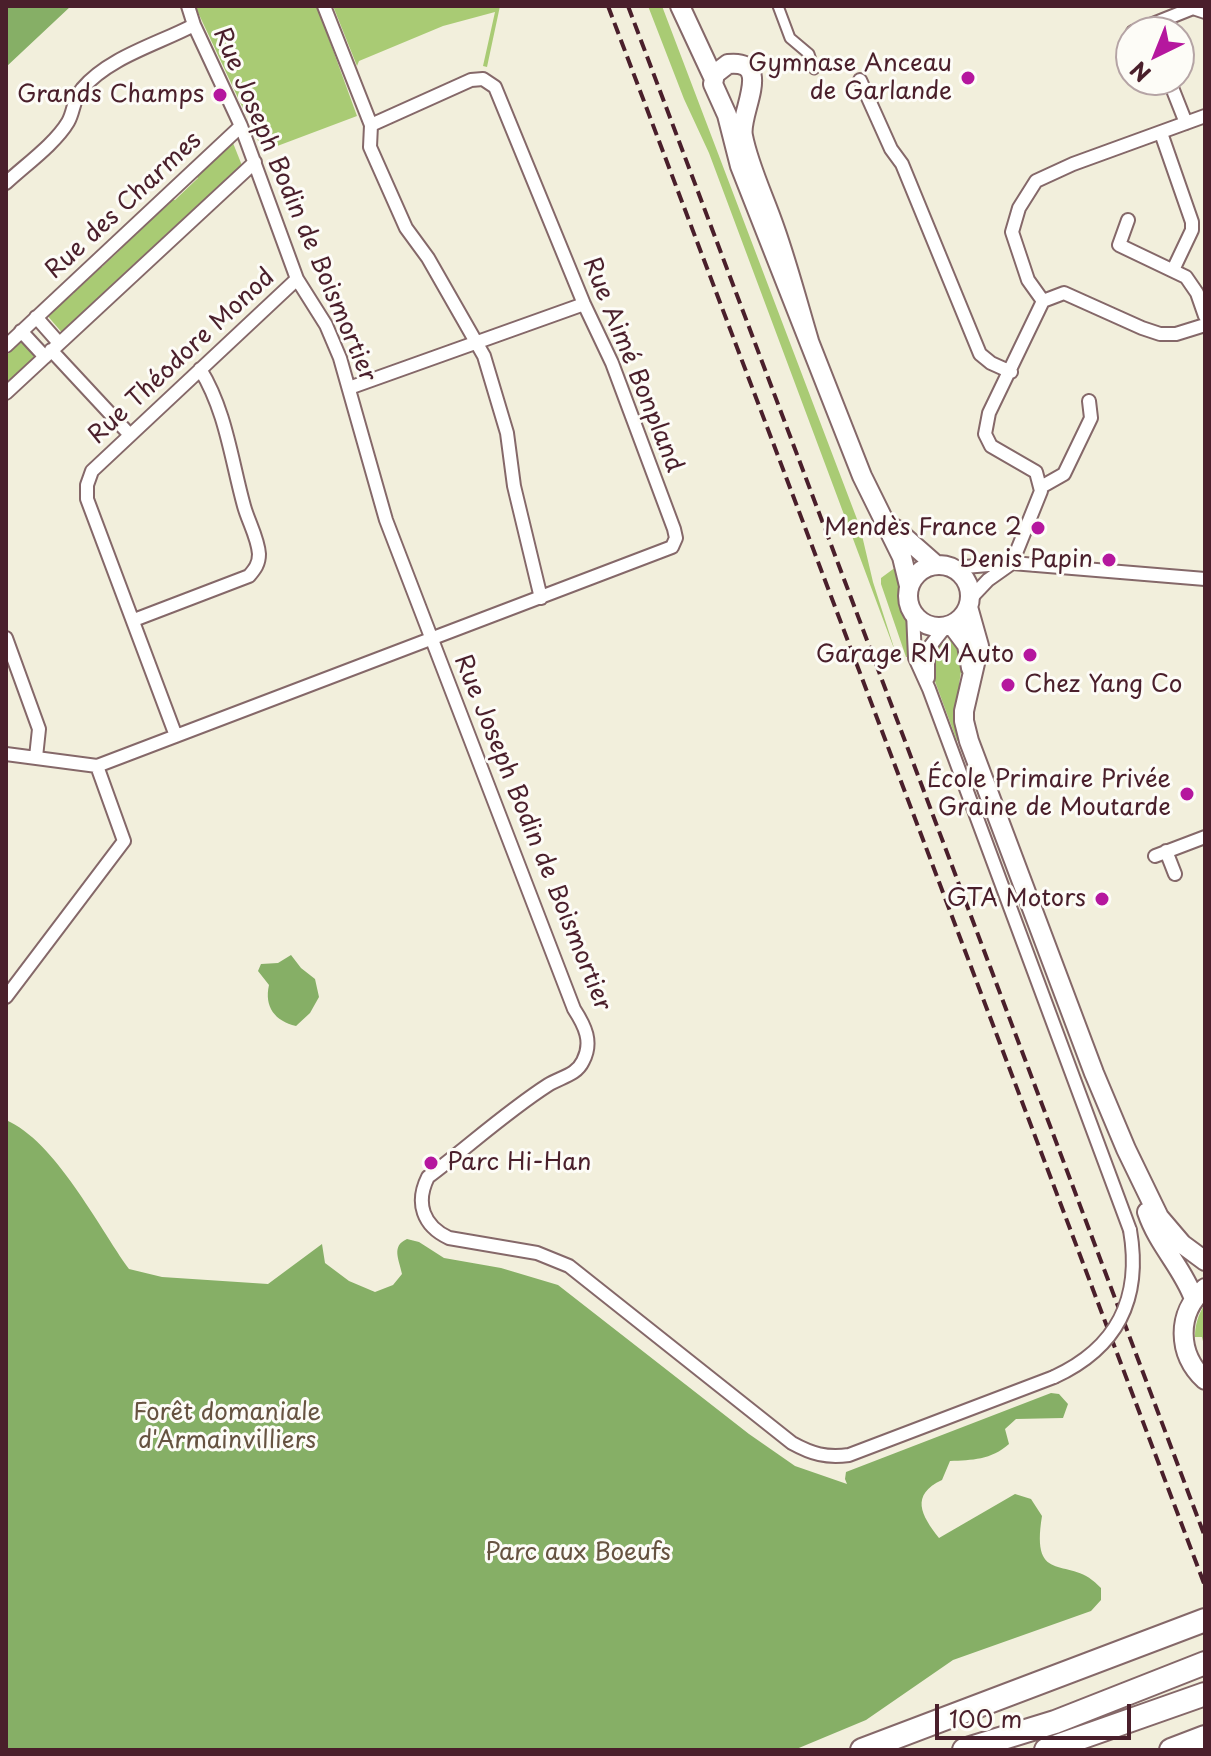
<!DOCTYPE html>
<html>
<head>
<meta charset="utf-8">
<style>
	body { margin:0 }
	#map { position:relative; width:1211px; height:1756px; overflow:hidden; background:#f2efdc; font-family:"Playpen Sans",sans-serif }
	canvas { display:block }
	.frame { position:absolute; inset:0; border:8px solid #4a1f2b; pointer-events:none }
	.north { position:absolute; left:1115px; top:16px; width:80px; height:80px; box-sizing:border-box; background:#fdfcf7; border:2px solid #b5a4a5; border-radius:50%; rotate:223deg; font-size:22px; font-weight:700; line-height:32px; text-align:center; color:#4a1f2b }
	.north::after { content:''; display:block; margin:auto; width:28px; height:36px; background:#b5179e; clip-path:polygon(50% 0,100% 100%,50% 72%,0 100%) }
	.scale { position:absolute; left:935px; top:1704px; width:196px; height:36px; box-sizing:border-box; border:4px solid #4a1f2b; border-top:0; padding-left:10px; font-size:24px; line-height:28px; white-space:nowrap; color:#4a1f2b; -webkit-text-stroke:6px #fdfcf7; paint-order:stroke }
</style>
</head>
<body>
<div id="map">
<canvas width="1211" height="1756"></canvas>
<div class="frame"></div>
<div class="north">N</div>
<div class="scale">100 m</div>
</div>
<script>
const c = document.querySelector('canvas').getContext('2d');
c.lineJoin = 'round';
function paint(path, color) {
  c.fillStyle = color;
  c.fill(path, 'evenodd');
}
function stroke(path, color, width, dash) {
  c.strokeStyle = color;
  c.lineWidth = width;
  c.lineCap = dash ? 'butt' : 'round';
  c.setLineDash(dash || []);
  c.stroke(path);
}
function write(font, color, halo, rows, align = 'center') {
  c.font = font + ' "Playpen Sans",sans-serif';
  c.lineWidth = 6;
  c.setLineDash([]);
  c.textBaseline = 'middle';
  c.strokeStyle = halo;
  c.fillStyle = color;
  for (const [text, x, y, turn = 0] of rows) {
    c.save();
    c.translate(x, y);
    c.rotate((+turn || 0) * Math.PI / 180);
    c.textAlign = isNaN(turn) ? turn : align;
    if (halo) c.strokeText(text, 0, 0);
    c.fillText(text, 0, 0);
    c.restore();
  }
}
const green = new Path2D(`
	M195,6H317L357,116L264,151L253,132L256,130L249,114L246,115Z
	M333,6H500L487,67L483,66L495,12L443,26L359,61L357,66Z
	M648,6H662L860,527L873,582L896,654L709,153L684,99Z
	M233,143L243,168L213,196L209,195L188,214L189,218H184L163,237L165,241L160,240L140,259V265L135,263L115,282L116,287L112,285L92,304L91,309L87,308L67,327L68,331L64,335L46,314L52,312L74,293V288L77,290L98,270V265L102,267L122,248V243L126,244L146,225L145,221H150L170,203L169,199L175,200L198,178L195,174Z
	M20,338L39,359L36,361L32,360L6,384V356L18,344L17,341Z
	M900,564L901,579L899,601L909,628V657H906L881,584V578Z
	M947,640L956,642L963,660L959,684L961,685V740L957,741L933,676L935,674C931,660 933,647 947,640Z
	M1205,1304V1350L1202,1337H1195C1195,1325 1198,1315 1205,1304Z`);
const forest = new Path2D(`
	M6,6H71L6,67Z
	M291,955L301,968L315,979L319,997L310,1013L296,1026C275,1021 264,1007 269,985L258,971L261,964L278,963Z
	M6,1120C55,1141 98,1226 129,1269L162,1277L268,1284L322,1244L325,1263L349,1281L375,1292L393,1285L402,1274C399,1259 391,1246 407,1239L419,1242L444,1258L501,1268L558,1285L749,1434L795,1466L847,1484L845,1479L846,1472L1051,1393L1059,1394L1068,1404L1063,1418L1016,1419L1005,1429L1009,1444C991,1460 972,1460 950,1461L942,1480C910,1495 921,1515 939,1538L1015,1494L1031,1499L1042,1516C1030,1589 1071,1553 1101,1588V1600L1091,1611L953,1660L866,1720L794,1750H6Z`);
const pedestrian = new Path2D(`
	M778,6L790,38L809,54L814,69`);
const minor = new Path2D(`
	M188,6L194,25L241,126L297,279L326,325L340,358L386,520L574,1009C585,1026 593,1042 583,1061C576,1076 560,1077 548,1085C506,1112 468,1147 428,1177C415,1203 423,1226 449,1238L537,1253L569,1266L792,1443C812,1454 826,1458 849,1455L1054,1377
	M324,6L371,125L370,147L406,228L428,258L484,356L507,433L514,486L541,598
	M1133,32L1193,8L1205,12
	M860,80L891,149L902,164L980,354L991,363L1011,372
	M1169,80L1186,123
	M1161,133L1192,222V230L1173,270
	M6,183C24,166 55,144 68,122C74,112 73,99 82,89C109,57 158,44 194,25
	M1128,220L1119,245L1186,277L1197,293L1205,316
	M1043,301L1028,280L1012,232L1019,208L1036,181L1073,164L1205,116
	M36,317L59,343
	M21,331L45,357
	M6,346L241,126
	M51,350L130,435
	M349,388L584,304
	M6,393L255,162
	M1041,487L1064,474L1091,418L1089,401
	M953,568L1012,563L1205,579
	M970,599L988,580L1012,563L1041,491L1036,472L991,446L985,434L989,413L1043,301L1064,293L1142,328L1160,334H1176L1205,325
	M913,612L915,658L929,689L1130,1230
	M134,620L249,576C255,569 259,564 259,554C258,538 248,521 244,506C231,459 226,411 200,369
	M6,638L39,729L36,757
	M928,678V649L945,627
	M176,736L87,499V485L92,471L297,279
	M6,754L97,766L672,547L676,538L674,529L612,363L584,304L495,87L483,79L471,80L371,125
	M1166,851L1175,874
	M1155,856L1205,837
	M6,997L124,841L97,766`);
const secondary = new Path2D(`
	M680,6L714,79
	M809,341C798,304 788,266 775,229C765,199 749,167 743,136C738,114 775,59 728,64L715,74L713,84L727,115L740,166L862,476L902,557L909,586
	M894,528L936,565
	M908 596a31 31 0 1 1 62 0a31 31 0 1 1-62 0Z
	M968,607L979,646L964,711V721L969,741L1094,1073L1126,1149L1159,1217L1182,1244L1205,1261
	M952,625L967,645L971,668
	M1147,1212C1158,1245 1183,1268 1194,1299
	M1205,1288C1176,1313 1177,1354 1205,1380`);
const trunk = new Path2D(`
	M862,1750L1205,1620
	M964,1750L1055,1722L1205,1663
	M1046,1750L1205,1694
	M1171,1750L1205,1737`);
const rail = new Path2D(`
	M608,6L1205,1586
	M628,6L1205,1537`);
const minorBridge = new Path2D(`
	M1054,1377C1117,1348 1142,1299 1130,1230`);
const markers = [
	[968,78,8,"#b5179e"],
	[220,95,8,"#b5179e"],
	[1038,528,8,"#b5179e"],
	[1109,560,8,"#b5179e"],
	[1030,655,8,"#b5179e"],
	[1008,685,8,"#b5179e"],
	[1187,794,8,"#b5179e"],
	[1102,899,8,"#b5179e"],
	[431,1163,8,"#b5179e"]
];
const poiNames = [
	["Gymnase Anceau",952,64],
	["de Garlande",952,92],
	["Grands Champs",204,95],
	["Mendès France 2",1022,528],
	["Denis Papin",1093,560],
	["Garage RM Auto",1014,655],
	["Chez Yang Co",1024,685,"left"],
	["École Primaire Privée",1171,780],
	["Graine de Moutarde",1171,808],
	["GTA Motors",1086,899],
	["Parc Hi-Han",447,1163,"left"]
];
const streetNames = [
	["Rue Joseph Bodin de Boismortier",294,205,67],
	["Rue des Charmes",124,206,-43],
	["Rue Théodore Monod",182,357,-43],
	["Rue Aimé Bonpland",632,365,68],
	["Rue Joseph Bodin de Boismortier",532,833,68]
];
const parkNames = [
	["Forêt domaniale",227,1413],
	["d'Armainvilliers",227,1441],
	["Parc aux Boeufs",578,1553]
];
paint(green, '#a9cb74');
paint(forest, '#86af66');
stroke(pedestrian, '#856869', 13);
stroke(minor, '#856869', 16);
stroke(secondary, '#856869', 22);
stroke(trunk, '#856869', 26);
stroke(pedestrian, '#fff', 9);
stroke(minor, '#fff', 12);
stroke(secondary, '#fff', 18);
stroke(trunk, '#fff', 22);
stroke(rail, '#4a1f2b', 4, [12, 6]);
stroke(minorBridge, '#856869', 16, []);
stroke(minorBridge, '#fff', 12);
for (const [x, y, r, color] of markers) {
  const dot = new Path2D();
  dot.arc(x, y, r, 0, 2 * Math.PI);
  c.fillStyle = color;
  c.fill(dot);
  stroke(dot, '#fdfcf7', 3);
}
write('24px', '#4a1f2b', '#fdfcf7', poiNames, 'right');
write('24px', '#4a1f2b', '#fdfcf7', streetNames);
write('24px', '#665341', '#fdfcf7', parkNames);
</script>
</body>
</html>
